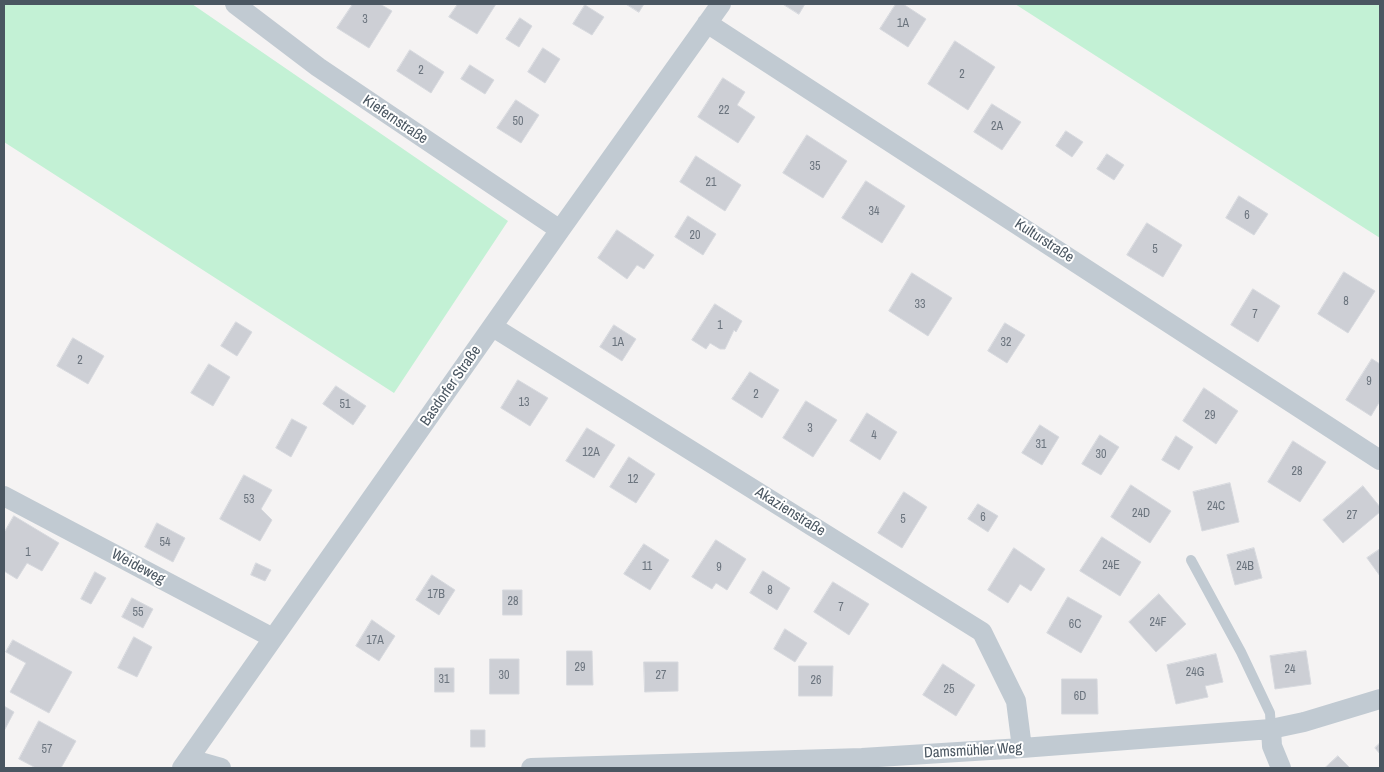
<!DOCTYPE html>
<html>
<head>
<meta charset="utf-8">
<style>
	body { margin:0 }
	#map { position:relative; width:1384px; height:772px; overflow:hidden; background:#f5f3f3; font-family:"Archivo Narrow",sans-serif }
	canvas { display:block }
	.frame { position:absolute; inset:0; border:5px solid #4a5661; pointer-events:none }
</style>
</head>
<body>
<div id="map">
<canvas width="1384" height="772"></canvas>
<div class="frame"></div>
</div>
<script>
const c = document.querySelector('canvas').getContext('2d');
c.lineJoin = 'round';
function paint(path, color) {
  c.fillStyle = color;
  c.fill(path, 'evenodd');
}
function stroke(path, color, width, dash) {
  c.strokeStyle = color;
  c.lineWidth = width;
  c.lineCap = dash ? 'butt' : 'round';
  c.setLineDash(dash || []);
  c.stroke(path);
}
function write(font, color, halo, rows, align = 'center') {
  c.font = font + ' "Archivo Narrow",sans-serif';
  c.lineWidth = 4;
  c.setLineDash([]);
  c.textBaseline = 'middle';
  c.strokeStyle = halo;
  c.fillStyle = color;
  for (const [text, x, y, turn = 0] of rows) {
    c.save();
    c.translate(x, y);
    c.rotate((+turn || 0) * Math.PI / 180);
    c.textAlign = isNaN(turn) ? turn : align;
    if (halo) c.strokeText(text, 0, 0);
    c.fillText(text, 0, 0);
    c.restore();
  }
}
const green = new Path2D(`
	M4,4H192L508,221L394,393L4,142Z
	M1015,4H1380V238Z`);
const building = new Path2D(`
	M353,4H380L392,11L369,48L337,28Z
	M458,4H496L477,34L449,17Z
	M626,4H644L639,12Z
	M783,4H805L799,14Z
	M896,4H903L926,19L908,47L880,29Z
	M585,5L604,17L592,35L573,24Z
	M520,18L532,26L519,47L506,39Z
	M955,41L995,67L968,110L928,84Z
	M543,48L560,59L545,83L528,72Z
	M410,50L444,72L431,93L397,71Z
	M470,65L494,80L485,94L461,79Z
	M723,78L745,92L737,105L755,117L738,143L698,117Z
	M516,100L539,115L521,143L497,128Z
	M992,104L1021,122L1002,150L974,132Z
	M1066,131L1083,142L1072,157L1056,146Z
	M807,135L847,161L823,198L783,173Z
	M1107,154L1124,165L1114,180L1097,169Z
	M696,156L741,185L725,211L680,182Z
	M866,181L905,206L882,243L842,218Z
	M1239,196L1268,214L1254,235L1226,218Z
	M688,216L716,234L703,255L675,237Z
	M1147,223L1182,245L1163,277L1127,255Z
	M617,230L654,255L644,269L637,265L627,279L598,258Z
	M1344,272L1375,291L1348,333L1318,314Z
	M912,273L952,298L928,336L889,311Z
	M1253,289L1280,306L1258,342L1231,325Z
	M715,304L742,321L736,332L734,330L725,349H720L710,343L706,349L692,340Z
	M236,322L252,332L237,356L221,346Z
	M1005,323L1025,335L1007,363L988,351Z
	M614,325L636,339L622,361L600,347Z
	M73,338L104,356L88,384L57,366Z
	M1372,359L1380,364V401L1371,416L1346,400Z
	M209,364L230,377L213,406L191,393Z
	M750,372L779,390L762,418L732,399Z
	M518,380L548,398L530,426L501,408Z
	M336,386L366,406L353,425L323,404Z
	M1204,388L1238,411L1216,444L1183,421Z
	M806,401L837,420L813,457L783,438Z
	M867,413L897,432L880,460L850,441Z
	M292,419L307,427L291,457L276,448Z
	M1040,425L1059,437L1042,465L1022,453Z
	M587,428L615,445L594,478L566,461Z
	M1100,435L1119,447L1101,475L1082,464Z
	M1176,436L1193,447L1179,470L1162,460Z
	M1293,441L1326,462L1300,502L1268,482Z
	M629,457L655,474L636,503L610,487Z
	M244,475L272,490L261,509L272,520L260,541L220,519Z
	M1230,483L1239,522L1202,531L1193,492Z
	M1131,485L1171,511L1150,543L1111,517Z
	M1363,486L1380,507V512L1343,543L1323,520Z
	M904,492L927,507L902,548L878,533Z
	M978,504L998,516L988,532L968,519Z
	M14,516L59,543L42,571L27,563L17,579L4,571V533Z
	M157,523L185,538L173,562L145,547Z
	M1102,537L1141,562L1120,596L1080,571Z
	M716,540L746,559L727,590L716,583L712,589L692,577Z
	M644,544L669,560L650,590L624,574Z
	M1014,548L1045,569L1031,591L1020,584L1008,603L988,590Z
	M1254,548L1262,578L1235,585L1227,555Z
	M1380,549V576L1367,558Z
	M256,563L271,570L265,581L251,575Z
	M763,571L790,588L777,610L750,593Z
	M95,572L106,578L91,604L81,599Z
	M432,575L455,590L439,615L416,600Z
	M833,582L869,604L849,635L814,612Z
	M503,590H522V615H503Z
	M1159,594L1186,624L1156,652L1129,622Z
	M1068,597L1102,616L1081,653L1047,633Z
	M132,598L153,609L143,628L122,617Z
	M372,620L395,636L379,661L356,646Z
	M785,629L807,643L795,662L774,649Z
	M134,637L152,647L137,677L118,668Z
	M13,640L72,672L49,713L10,692L26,663L6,652Z
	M567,651H592L593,685H567Z
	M1306,651L1311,684L1275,689L1270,656Z
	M1216,654L1223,682L1205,686L1208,697L1176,704L1167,665Z
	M490,659H519V694H490Z
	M644,662H678V691L645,692Z
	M943,664L975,685L956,716L923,695Z
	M799,666H833L832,696H799Z
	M435,668H454V692H435Z
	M1062,679H1097L1098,714H1062Z
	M4,706L14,712L4,731Z
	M39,721L76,741L61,768H36L19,759Z
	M471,730H485V747H471Z
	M1380,743V754L1375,748Z
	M1338,756L1350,768H1325Z`);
const service = new Path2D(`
	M1191,560L1241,652L1270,713L1271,729`);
const minor = new Path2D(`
	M235,4L318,67L560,230
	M707,23L1380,460
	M493,327L982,632L1016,701L1022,748
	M4,496L273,638
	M1271,729L1272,746L1281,768
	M189,759L221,768
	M182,768L560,230L721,4
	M531,768L862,758L1022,748L1271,729L1304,722L1380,699`);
const numberNames = [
	["3",365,20],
	["1A",903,24],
	["2",421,71],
	["2",962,75],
	["22",724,111],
	["50",518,122],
	["2A",997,127],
	["35",815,167],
	["21",711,183],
	["34",874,212],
	["6",1247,216],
	["20",695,236],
	["5",1155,250],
	["8",1346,302],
	["33",920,305],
	["7",1255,315],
	["1",720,326],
	["1A",618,343],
	["32",1006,343],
	["2",80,361],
	["9",1369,382],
	["2",756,395],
	["13",524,403],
	["51",345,405],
	["29",1210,416],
	["3",810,429],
	["4",874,436],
	["31",1041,445],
	["12A",591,453],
	["30",1101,455],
	["28",1297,472],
	["12",633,480],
	["53",249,500],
	["24C",1216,507],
	["24D",1141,514],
	["27",1352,516],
	["6",983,518],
	["5",903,520],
	["54",165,543],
	["1",28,553],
	["24E",1111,566],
	["11",647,567],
	["24B",1245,567],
	["9",719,568],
	["8",770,591],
	["17B",436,595],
	["28",513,602],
	["7",841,608],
	["55",138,613],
	["24F",1158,623],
	["6C",1075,625],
	["17A",375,641],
	["29",580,668],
	["24",1290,670],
	["24G",1195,673],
	["30",504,676],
	["27",661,676],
	["31",444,680],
	["26",816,681],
	["25",949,690],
	["6D",1080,697],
	["57",47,750]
];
const streetNames = [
	["Kiefernstraße",395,120,34],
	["Kulturstraße",1044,241,33],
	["Basdorfer Straße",451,386,-55],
	["Akazienstraße",790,512,32],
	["Weideweg",138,567,28],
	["Damsmühler Weg",973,751,-3]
];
paint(green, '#c3f1d5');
paint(building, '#cdcfd5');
stroke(building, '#d7d9de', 1);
stroke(service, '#c1cad2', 10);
stroke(minor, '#c1cad2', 20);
write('12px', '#6b747e', null, numberNames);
write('15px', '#4a5661', '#fff', streetNames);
</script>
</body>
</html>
